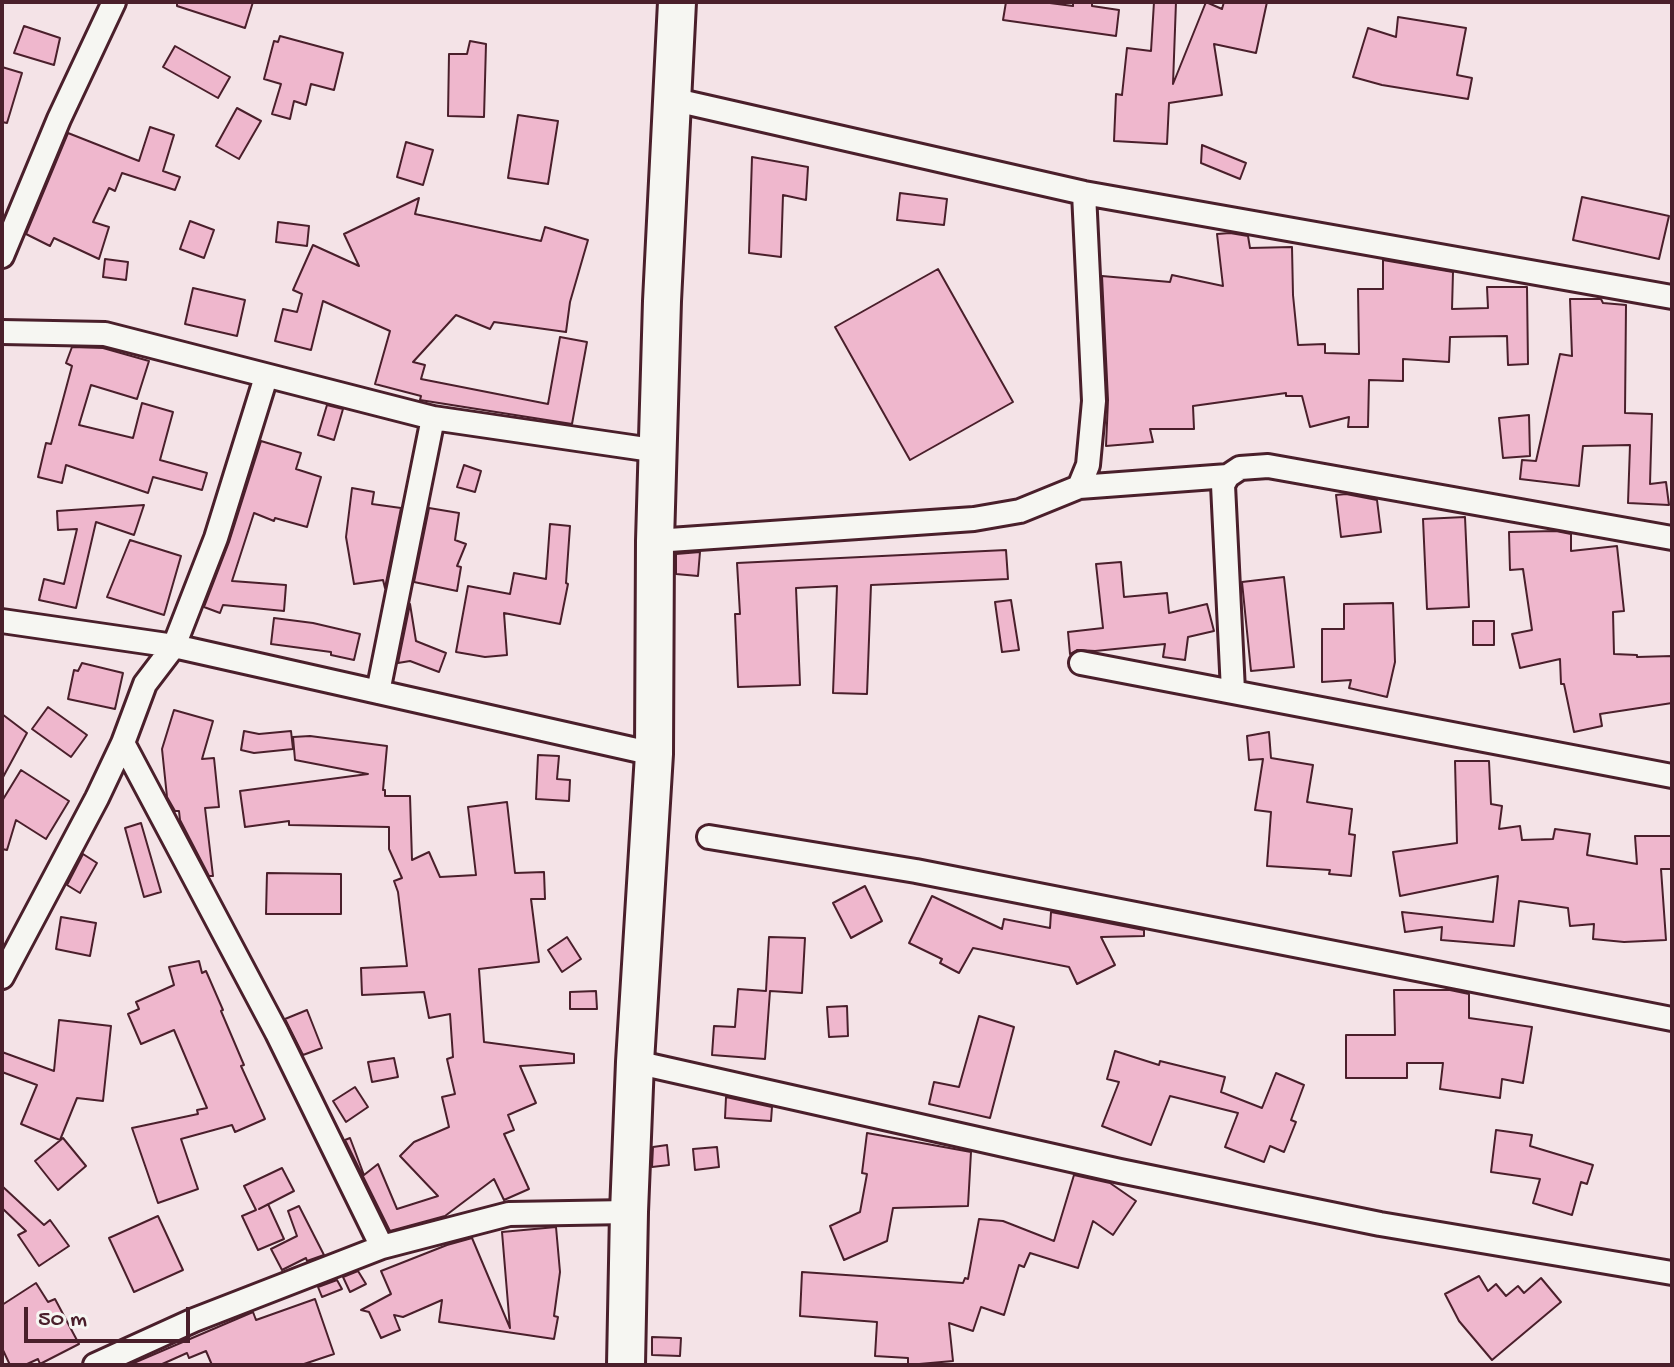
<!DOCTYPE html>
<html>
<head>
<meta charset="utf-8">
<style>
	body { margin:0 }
	#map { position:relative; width:1674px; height:1367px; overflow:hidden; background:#f4e3e7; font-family:"Gochi Hand",sans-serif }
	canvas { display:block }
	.frame { position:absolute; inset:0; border:4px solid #4a1f2b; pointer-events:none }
	.scale { position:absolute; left:24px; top:1307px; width:166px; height:36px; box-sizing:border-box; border:4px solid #4a1f2b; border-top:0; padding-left:10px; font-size:24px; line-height:28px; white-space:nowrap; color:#4a1f2b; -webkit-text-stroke:6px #f6f6f2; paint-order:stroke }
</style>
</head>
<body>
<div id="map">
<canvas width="1674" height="1367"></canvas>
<div class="frame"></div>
<div class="scale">50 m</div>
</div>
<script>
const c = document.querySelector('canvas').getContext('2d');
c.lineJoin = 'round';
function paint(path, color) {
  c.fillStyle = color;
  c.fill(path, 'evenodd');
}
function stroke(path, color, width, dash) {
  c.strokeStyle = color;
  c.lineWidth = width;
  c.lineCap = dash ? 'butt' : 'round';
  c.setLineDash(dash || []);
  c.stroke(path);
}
const building = new Path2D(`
	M177,2H253L245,28L177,6Z
	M1006,2H1042L1073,6V2H1092V6L1119,10L1116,36L1003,20Z
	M1154,2H1176L1173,84L1206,2L1222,9L1224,2H1267L1256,53L1214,44L1222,95L1169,103L1167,144L1114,141L1116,94L1122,95L1127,48L1151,51Z
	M1398,17L1466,28L1457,75L1472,78L1468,99L1382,85L1353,77L1368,28L1396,37Z
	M24,26L60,38L54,65L14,53Z
	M280,36L343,53L334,90L311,84L306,105L294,101L290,119L272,114L281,84L264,79L274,41L278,42Z
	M470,41L486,44L484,117L448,116L449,54H467Z
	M175,46L230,77L218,98L163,67Z
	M2,67L22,73L7,123L2,122Z
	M237,108L261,121L239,159L216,146Z
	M518,115L558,121L548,184L508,178Z
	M150,127L174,135L163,171L180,177L175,190L122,173L115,191L109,188L93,222L109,227L99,259L54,238L50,246L26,234L68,133L139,161Z
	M406,142L433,150L423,185L397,177Z
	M1202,145L1246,163L1240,179L1201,163Z
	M752,157L808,167L806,200L783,195L781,257L749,253Z
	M900,193L947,199L944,225L897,220Z
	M1582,197L1669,216L1659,259L1573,240Z
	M419,198L415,214L541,241L545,227L588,240L570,302L566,332L494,322L490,329L456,315L413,362L425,365L421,379L548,404L560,337L587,342L572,424L420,400L421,396L375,384L390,331L323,301L311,350L275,341L283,309L297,312L302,294L293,290L313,245L359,266L344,234Z
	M190,221L214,230L204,258L180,249Z
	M278,222L309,226L307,246L276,242Z
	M1230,233L1248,236L1250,248L1292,247L1293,295L1298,345L1325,344V353L1359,354L1358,289H1383V260L1453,272L1452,309L1488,308L1487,287H1527L1528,364L1508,365L1507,336L1450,337L1449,362L1403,359V381L1369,380L1368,427H1348L1349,417L1310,427L1302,396H1286V393L1193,406L1194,429H1150L1153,442L1106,446L1108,400L1102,276L1170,282L1172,275L1223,286L1217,234Z
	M105,259L128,262L126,280L103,277Z
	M938,269L1013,402L910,460L835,327Z
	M193,288L245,300L237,336L185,324Z
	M1570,299H1601L1603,303L1626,305L1625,413L1652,414L1650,484L1666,482L1669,505L1628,503L1630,445L1583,446L1579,486L1520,479L1522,460L1536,461L1560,354L1572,356Z
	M72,347L103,348L149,361L137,399L91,385L79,425L133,438L142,403L173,412L160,460L207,473L202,490L153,477L148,493L66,465L62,483L38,477L46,443L51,444L72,366L66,363Z
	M327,405L343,409L334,440L318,435Z
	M1529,415L1530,456L1503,458L1499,418Z
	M261,441L301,453L296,469L321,477L307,527L275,518L274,521L254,513L232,581L286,585L284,611L223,605L220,613L204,607L229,542Z
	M464,465L481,471L475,492L457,487Z
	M352,488L374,492L372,504L401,508L385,588L383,580L354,584L346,537Z
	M1346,494L1377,500L1381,532L1341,537L1336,495Z
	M144,505L134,535L96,522L76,608L39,600L44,579L64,584L77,529L58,530L57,511Z
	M429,508L459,513L455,540L466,544L457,566L461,567L457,591L414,582Z
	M1465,517L1469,607L1427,609L1423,519Z
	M550,524L570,526L566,583L568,584L560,624L504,613L507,655L485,657L456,652L468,586L510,594L514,573L546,579Z
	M1556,531L1571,534V551L1617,546L1624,611L1613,612L1614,654L1637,655V657L1672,656V703L1600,714L1602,726L1574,732L1564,684H1561L1560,659L1520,668L1512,634L1532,630L1523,569L1510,570L1509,532Z
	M130,540L181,556L164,615L107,597Z
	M1006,550L1008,579L871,585L867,694L833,693L837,586L796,588L800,685L738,687L735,614H740L737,563Z
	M700,552L698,576L676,574V554Z
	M1121,562L1124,597L1167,593L1169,613L1207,604L1214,631L1188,637L1185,660L1163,657L1165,644L1095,651L1077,650L1070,654L1068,632L1103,628L1096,564Z
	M1284,577L1294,667L1251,671L1242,582Z
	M1011,600L1019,650L1002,652L995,602Z
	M1393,603L1395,662L1387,697L1349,688L1351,680L1322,682V629H1344V604Z
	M410,604L416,641L446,653L439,672L410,661L398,663Z
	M274,618L313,623L360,634L354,660L331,655V652L271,644Z
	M1473,621H1494V645H1473Z
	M82,663L123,673L115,709L68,699L74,670L78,671Z
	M48,707L87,735L71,757L32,729Z
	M174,710L213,721L202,759L214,758L219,807L205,808L213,876H209L180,820L179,811H175L167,797L162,749Z
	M2,714L27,733L2,779Z
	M244,731L259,734L291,731L293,749L254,753L241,750Z
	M1269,732L1271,758L1313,765L1307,802L1352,809L1349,834L1355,835L1351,876L1329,874L1330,870L1267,866L1271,812L1255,810L1263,759L1249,760L1247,736Z
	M310,736L387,746L383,790H385V796H410L412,860L429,852L440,877L476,875L468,807L507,802L515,873L544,872L545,899H531L539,962L479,969L484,1042L574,1054V1063L520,1066L536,1103L508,1115L514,1130L504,1134L529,1189L504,1200L494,1179L445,1216L390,1231L345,1140L350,1138L364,1175L378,1164L397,1209L438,1196L400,1156L414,1142L449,1127L442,1097L455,1094L447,1059L453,1057L450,1014L429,1018L424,992L362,995L361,968L407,966L398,892L394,881L402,878L389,849V827L289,825V821L245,827L240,791L368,774L295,760L293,737Z
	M538,755L559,756L557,779L570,780L569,801L536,799Z
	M1455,761H1489L1491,804L1502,806L1499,829L1520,826L1522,840L1553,839L1555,829L1590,834L1587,855L1637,864L1635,836H1671L1672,869H1661L1666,940L1624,942L1593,939L1594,924L1570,926L1568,908L1519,901L1514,946L1441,940L1442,927L1405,932L1402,912L1493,922L1498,876L1400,896L1393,852L1457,843Z
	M21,770L69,801L46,839L16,820L7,850L2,849V801Z
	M141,823L161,892L144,897L125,828Z
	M83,854L97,863L80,893L67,885Z
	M267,873L341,874V914H266Z
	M865,886L882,921L851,938L833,903Z
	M932,896L1002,929L1004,919L1050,928L1051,912L1144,930V936L1101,937L1115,965L1077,984L1069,967L973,948L959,973L940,963L942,959L909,943Z
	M61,917L96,923L90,956L56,949Z
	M567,937L581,959L562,972L548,950Z
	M769,937L805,938L802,993L770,991L765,1059L712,1055L714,1026L735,1027L738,989L766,991Z
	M199,961L202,973L206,971L223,1010L221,1011L244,1065L241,1066L265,1119L235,1132L232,1125L181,1139L198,1189L158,1203L132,1128L198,1114L197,1110L207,1108L174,1030L141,1044L128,1014L139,1009L136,1002L174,985L169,967Z
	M1394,990H1450L1469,994V1018L1532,1027L1523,1083L1502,1079L1500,1098L1440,1089L1443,1063H1407V1078H1346V1035H1395Z
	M596,991L597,1009H570V992Z
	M847,1006L848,1036L829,1037L827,1007Z
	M307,1010L322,1048L303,1055L285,1019Z
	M979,1016L1014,1027L990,1118L929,1104L934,1082L959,1087Z
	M59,1020L111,1026L103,1101L77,1098L60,1140L21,1124L37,1085L2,1072V1052L54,1071Z
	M1115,1051L1159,1065L1160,1061L1225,1077L1221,1092L1262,1108L1276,1073L1304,1085L1291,1120L1296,1122L1284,1152L1270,1146L1264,1162L1225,1147L1238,1113L1170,1096L1151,1145L1102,1126L1119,1082L1107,1079Z
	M394,1058L398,1077L372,1082L368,1062Z
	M355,1087L368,1107L346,1122L333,1101Z
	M726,1097L772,1107L771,1121L725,1118Z
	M1496,1130L1532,1135L1530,1146L1593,1165L1587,1184L1581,1182L1572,1215L1533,1203L1540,1179L1491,1172Z
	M867,1133L971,1152L968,1206L893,1208L887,1241L844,1260L830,1226L860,1212L867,1174L862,1173Z
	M63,1138L86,1166L58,1190L35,1161Z
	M667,1145L669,1165L652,1167L653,1147Z
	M717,1147L719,1167L695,1170L693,1149Z
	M282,1168L294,1191L259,1209L268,1204L284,1239L258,1250L242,1216L256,1210L244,1186Z
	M1074,1175L1110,1183L1136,1201L1113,1235L1093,1221L1078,1268L1030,1253L1024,1267L1019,1265L1004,1315L981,1307L973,1331L949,1323L953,1361L908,1365V1358L875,1356L877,1322L800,1316L802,1272L963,1283L965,1278L968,1279L979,1219L1003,1221L1054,1241Z
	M2,1186L44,1225L50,1220L69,1246L39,1266L18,1235L26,1231L2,1208Z
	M299,1206L324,1255L307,1261L306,1258L282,1270L271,1249L297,1236L288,1211Z
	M158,1216L183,1270L134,1292L109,1238Z
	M556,1227L560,1272L554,1316L558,1317L554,1339L439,1322L442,1300L403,1317L394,1315L400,1330L381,1338L369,1312L361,1310L391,1294L381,1271L447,1245L472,1238L510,1328L502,1232Z
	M358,1271L366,1284L350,1292L343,1277Z
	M1479,1276L1488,1291L1496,1284L1506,1296L1518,1286L1524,1293L1541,1278L1561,1302L1492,1360L1459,1321L1445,1294Z
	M337,1280L342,1289L322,1297L318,1287Z
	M36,1283L48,1302L55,1299L79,1344L40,1364L38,1359L25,1365H10L2,1348V1305Z
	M315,1299L334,1354L301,1365H212L206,1351L189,1358L187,1353L160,1365H129L253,1312L256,1320Z
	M652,1337L681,1338L680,1356L652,1355Z`);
const minor = new Path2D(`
	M671,99L1084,193L1672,297
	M2,256L59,119L114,2
	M2,332L105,334L433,418L659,451
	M1228,476L1223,485L1233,691
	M1079,487L1228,476L1240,468L1268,466L1672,538
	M655,541L974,519L1020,511L1079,487L1088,465L1094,401L1084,193
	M2,621L174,646L654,754
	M1081,663L1672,776
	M378,692L433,418
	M123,743L277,1033L382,1247
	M709,837L916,871L1672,1019
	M2,977L97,798L123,743L145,684L174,646L216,538L266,377
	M635,1062L1120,1171L1380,1224L1672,1273
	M95,1365L194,1320L382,1247L509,1214L629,1212`);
const primary = new Path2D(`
	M626,1365L629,1212L635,1062L654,754L655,541L662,301L677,2`);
paint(building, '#efb7cd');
stroke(building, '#4a1f2b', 2);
stroke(minor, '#4a1f2b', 28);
stroke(primary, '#4a1f2b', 42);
stroke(minor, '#f6f6f2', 22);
stroke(primary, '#f6f6f2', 36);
</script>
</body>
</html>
